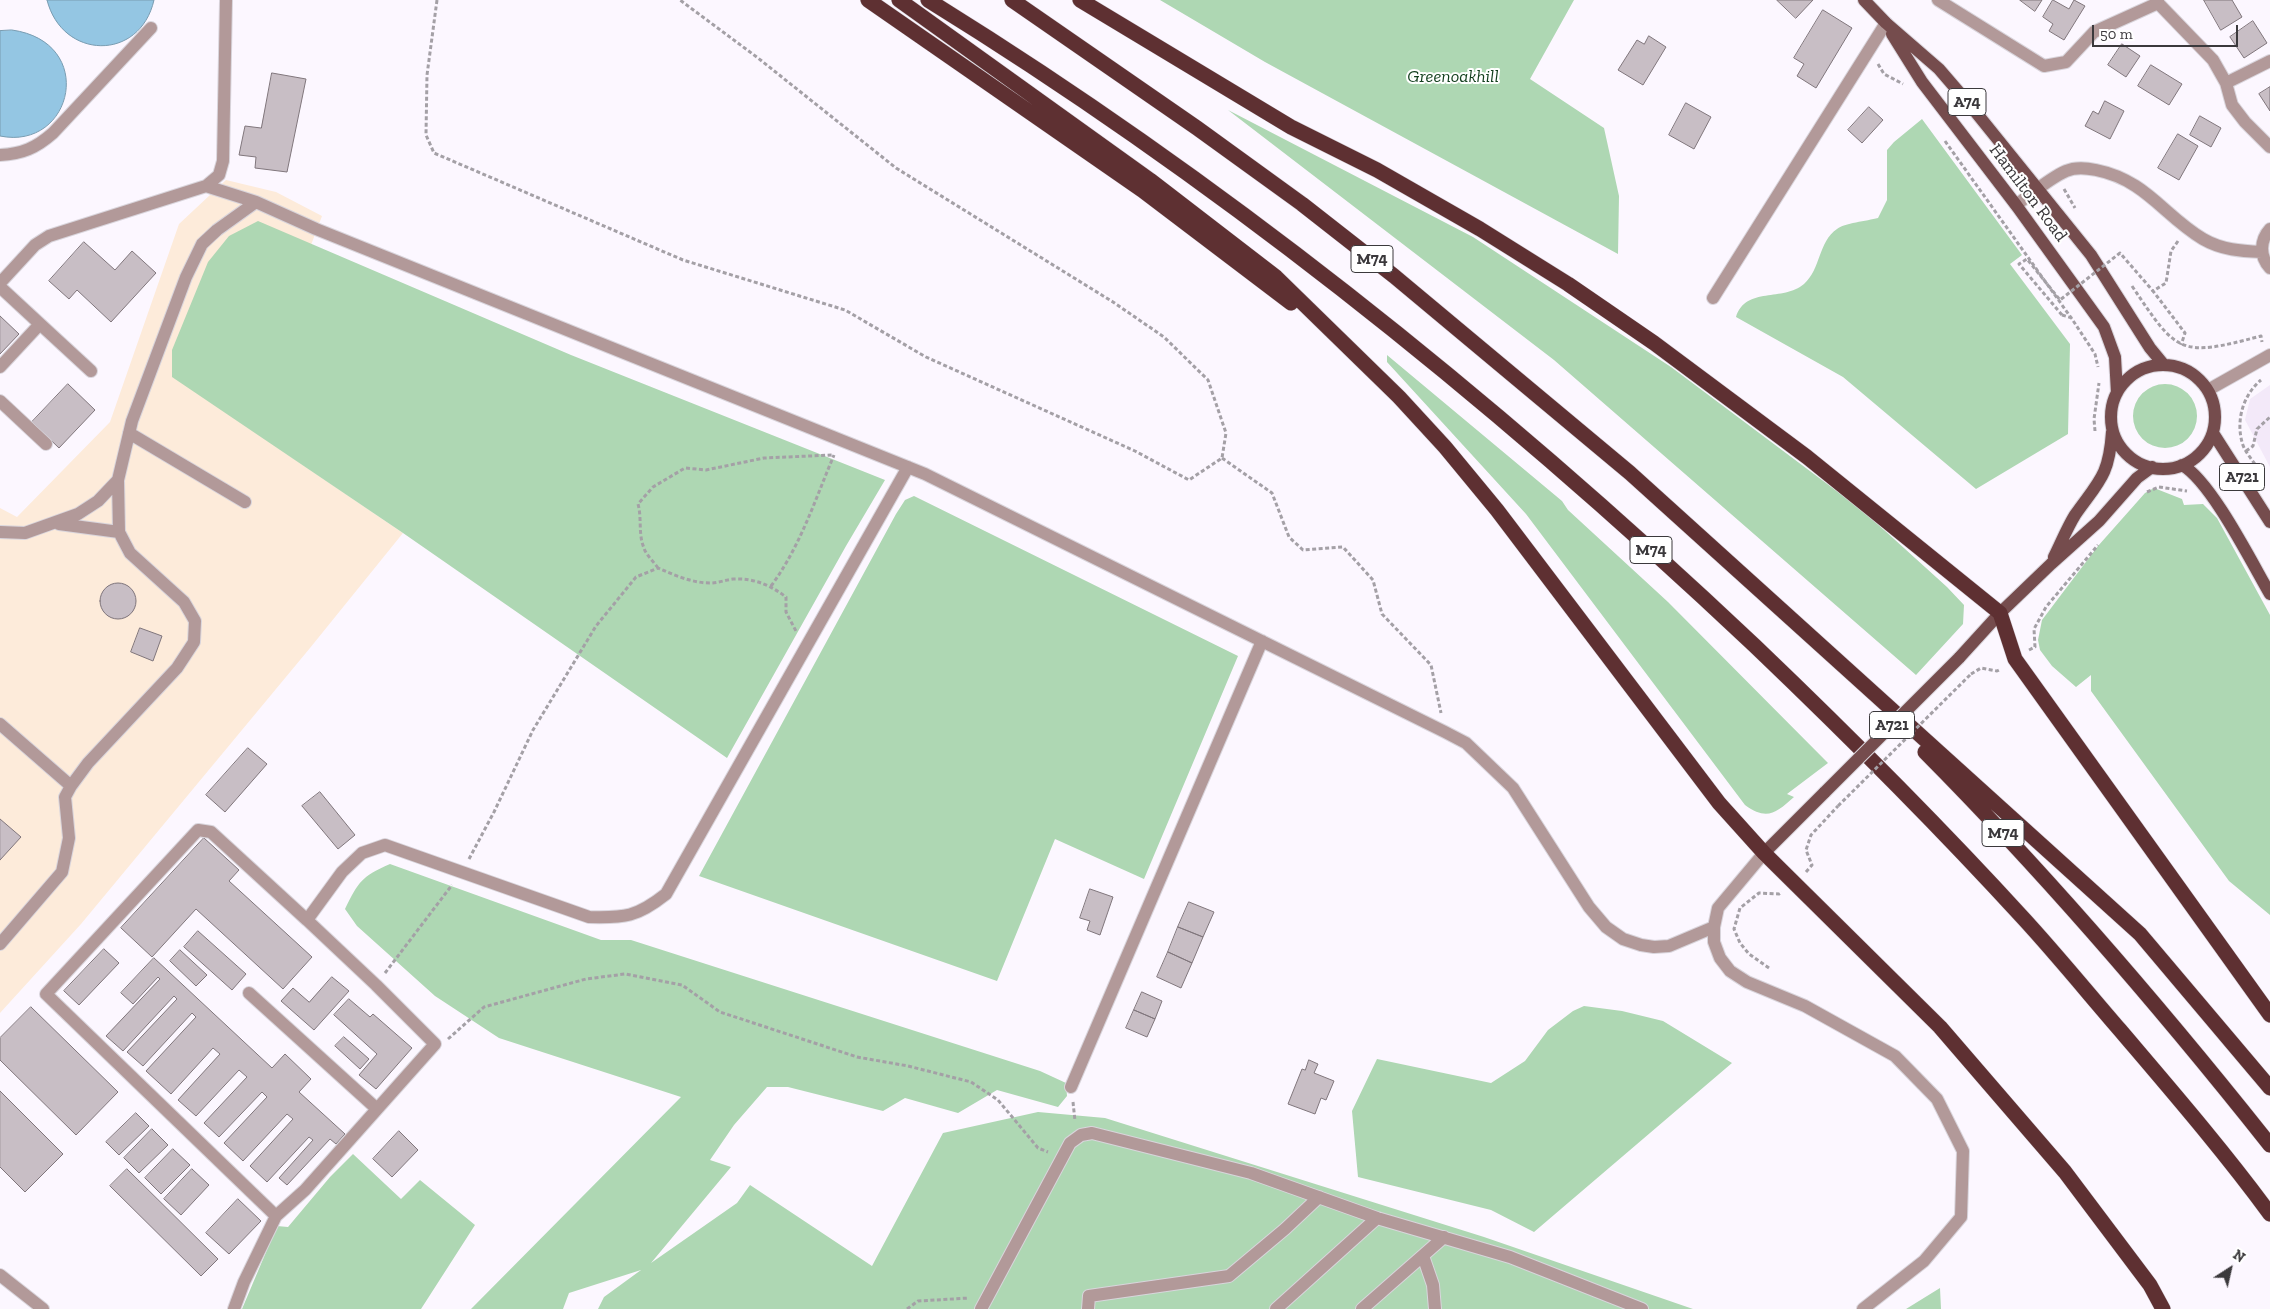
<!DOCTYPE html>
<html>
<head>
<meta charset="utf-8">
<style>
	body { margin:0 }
	#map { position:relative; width:2270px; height:1309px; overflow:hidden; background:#fcf7ff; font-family:"Zilla Slab",serif }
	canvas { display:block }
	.north { position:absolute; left:2205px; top:1244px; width:50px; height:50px; -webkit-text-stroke:4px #fff; paint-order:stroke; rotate:35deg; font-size:14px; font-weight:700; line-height:20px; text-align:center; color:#3b393c }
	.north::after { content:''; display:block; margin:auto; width:18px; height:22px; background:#3b393c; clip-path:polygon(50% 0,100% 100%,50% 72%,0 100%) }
	.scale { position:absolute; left:2092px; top:25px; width:146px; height:22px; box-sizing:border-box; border:2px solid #3b393c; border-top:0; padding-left:6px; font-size:15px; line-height:18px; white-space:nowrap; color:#3b393c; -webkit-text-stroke:4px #fff; paint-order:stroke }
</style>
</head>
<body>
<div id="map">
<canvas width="2270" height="1309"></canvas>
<div class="north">N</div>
<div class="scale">50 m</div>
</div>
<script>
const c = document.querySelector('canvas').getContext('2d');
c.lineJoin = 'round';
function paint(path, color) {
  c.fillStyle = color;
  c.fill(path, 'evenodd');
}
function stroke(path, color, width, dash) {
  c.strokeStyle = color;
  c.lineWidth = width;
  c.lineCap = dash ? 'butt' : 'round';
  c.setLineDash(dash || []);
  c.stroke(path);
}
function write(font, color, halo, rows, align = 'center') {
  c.font = font + ' "Zilla Slab",serif';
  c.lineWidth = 4;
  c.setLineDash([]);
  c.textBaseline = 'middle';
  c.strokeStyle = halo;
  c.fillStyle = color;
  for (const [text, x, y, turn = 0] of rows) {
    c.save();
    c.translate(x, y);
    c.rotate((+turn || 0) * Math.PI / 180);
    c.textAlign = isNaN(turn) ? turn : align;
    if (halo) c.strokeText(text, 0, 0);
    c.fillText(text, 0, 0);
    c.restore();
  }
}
const built = new Path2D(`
	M2270,385V467L2245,420L2250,399Z`);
const industrial = new Path2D(`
	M226,180L276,192L322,216L311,245L172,376L403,533L310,648L81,924L0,1013V508L17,517L110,422L179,224Z`);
const green = new Path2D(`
	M1160,0H1574L1530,79L1604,128L1619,196L1618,254L1265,62Z
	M1228,110L1473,237L1671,367L1862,510L1947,587L1964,605L1963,624L1916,675L1554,360Z
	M1922,119L2022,255L2010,264L2070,344L2068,434L1976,489L1843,377L1736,317C1746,286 1783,302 1804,284C1821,269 1818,242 1837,229C1844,223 1867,221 1878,218L1887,200V150L1894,142Z
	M258,221L571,355L885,480L846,546L727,758L403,533L172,377V350L208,262L229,236Z
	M1387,355L1562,501L1568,510L1668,602L1828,763L1787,794L1794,797C1776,813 1767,821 1745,805L1526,514L1387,362Z
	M2133 416a32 32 0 1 1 64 0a32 32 0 1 1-64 0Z
	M2154,488L2182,499L2184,505L2203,504L2217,518L2270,615V915L2229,881L2091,691V675L2076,687L2052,666L2040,650L2038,640L2042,620L2098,546L2145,493Z
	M914,496L1238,656L1144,879L1055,839L997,981L699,876L896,514L905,500Z
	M390,864L601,940H631L1040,1071L1066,1083L1067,1096L1058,1107L997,1090L958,1113L905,1098L883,1111L788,1087H767L734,1125L710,1160L731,1167L651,1263L737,1203L750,1185L872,1266L943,1133L1038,1112L1105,1118L1484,1237L1693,1309H598L604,1297L641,1270L569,1293L563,1309H471L681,1097L499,1038L435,996L357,926L345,909C359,881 361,877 390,864Z
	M1584,1006L1622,1011L1663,1021L1732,1063L1534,1232L1491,1210L1358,1177L1352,1111L1377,1059L1491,1083L1525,1061L1548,1030L1573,1011Z
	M353,1154L401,1199L420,1180L475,1225L421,1309H242L277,1226L288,1227L330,1177Z
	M1940,1288L1941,1309H1906Z`);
const water = new Path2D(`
	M47,0H154C140,62 62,60 47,0Z
	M12,30C98,42 73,151 0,136V31Z`);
const building = new Path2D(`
	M1777,0H1813L1796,18Z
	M2020,0H2042L2035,11Z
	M2053,0L2069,9L2074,0L2085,6L2064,40L2049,31L2053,24L2043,17Z
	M2204,0H2232L2242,17L2221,30Z
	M1823,10L1852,28L1816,88L1797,76L1804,64L1794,58Z
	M2253,21L2267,43L2244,58L2230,37Z
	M1649,36L1666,47L1643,85L1618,70L1637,40L1644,44Z
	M2122,44L2140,56L2126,77L2108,65Z
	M2151,65L2182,84L2169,105L2138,86Z
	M272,73L306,79L287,172L255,168L256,157L239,155L245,126L261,128Z
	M2270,87V111L2259,94Z
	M2105,101L2124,111L2110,139L2085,126L2093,111L2098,114Z
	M1686,103L1711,117L1694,149L1669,135Z
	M1869,107L1883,120L1862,143L1848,130Z
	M2200,116L2221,128L2211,147L2190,135Z
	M2178,134L2198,146L2179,180L2158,168Z
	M84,242L115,270L132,251L156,273L111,322L77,290L69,299L49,281Z
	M0,316L19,334L0,354Z
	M68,384L95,410L59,448L32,422Z
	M100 601a18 18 0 1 1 36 0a18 18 0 1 1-36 0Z
	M140,628L162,636L153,661L131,652Z
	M248,748L267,764L225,812L206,795Z
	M320,792L355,835L338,849L302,806Z
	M0,819L21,837L0,860Z
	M204,838L239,870L229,881L312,957L283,989L196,909L152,957L121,928Z
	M1090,889L1113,897L1100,935L1087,930L1090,921L1080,918Z
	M1189,902L1214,912L1203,937L1178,927Z
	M1178,927L1203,937L1192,963L1168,952Z
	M198,931L246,974L232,990L184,947Z
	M104,949L119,963L79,1005L64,991Z
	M180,950L207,975L196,986L170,961Z
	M1168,952L1192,963L1181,988L1157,977Z
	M154,958L272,1068L285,1054L311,1079L299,1092L345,1134L336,1144L330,1139L287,1185L279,1178L313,1140L309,1137L267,1182L250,1166L293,1119L287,1114L243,1161L224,1143L267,1097L262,1092L219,1137L204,1123L247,1077L239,1070L196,1116L178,1100L220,1054L213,1048L171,1094L146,1071L196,1017L192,1013L143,1066L127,1052L177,999L174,996L123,1051L106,1036L160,979L158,977L133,1004L121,993Z
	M332,977L349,991L314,1030L281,1001L293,988L309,1002Z
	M1142,992L1162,1001L1155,1019L1134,1010Z
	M349,999L370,1017L373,1014L412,1048L376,1089L359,1075L377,1054L334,1015Z
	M31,1007L118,1092L76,1135L0,1060V1038Z
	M1134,1010L1155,1019L1147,1037L1126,1028Z
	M344,1037L369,1059L360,1069L335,1046Z
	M1309,1060L1318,1064L1314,1073L1334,1081L1326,1100L1321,1098L1315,1114L1288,1104L1302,1069L1305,1070Z
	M0,1091L63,1154L25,1192L0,1167Z
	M136,1113L149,1126L119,1155L106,1142Z
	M152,1129L168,1145L139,1173L124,1158Z
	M399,1131L418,1150L392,1177L373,1159Z
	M173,1149L190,1165L161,1194L145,1178Z
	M127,1169L218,1259L201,1276L110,1186Z
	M192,1169L209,1185L181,1215L164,1199Z
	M238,1199L261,1221L229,1254L206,1233Z`);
const path = new Path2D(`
	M437,0L427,75L426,135L434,153L683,260L845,310L926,357L1135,451L1189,480L1222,458L1226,433L1208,380L1164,337L1113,302L896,168L758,58L680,0
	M1878,64L1884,74L1903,84
	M1945,141L2072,319L2095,354L2098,367
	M2064,189L2075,208
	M2178,241L2171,251L2166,283L2153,291L2185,333L2181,345
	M2132,286C2177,353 2179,358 2261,336L2262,342
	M2062,315L2072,318
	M2095,431L2094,419L2099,383
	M2246,451L2253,446L2257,429L2270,417
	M1222,458L1272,493L1289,537L1303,550L1343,547L1373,580L1382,614L1431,665L1441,713
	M2253,469L2256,466C2252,459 2244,451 2242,442C2236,420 2243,395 2261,380
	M2147,492L2159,487L2187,491
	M658,568C654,562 646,555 644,548C638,534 642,518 638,504L653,487L685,468L706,470L764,458L832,455
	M771,586C800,547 815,500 834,455
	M2029,650L2035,647L2034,629L2046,607L2098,545
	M1971,674L1981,668L1997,671L2001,669
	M469,859L494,812L533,730L596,626L636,577L658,568C674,575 692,583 710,583C718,583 725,580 733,579C754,578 770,585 786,597V612L797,633
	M1806,872L1812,865L1806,850L1811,835L1838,806
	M1769,968L1749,954L1740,943L1734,929L1740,908L1759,893L1779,894L1782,892
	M385,973L452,885
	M448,1039L484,1007L586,979L625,974L682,985L720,1012L857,1057L908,1066L971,1082L998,1100L1038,1148L1048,1152
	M1073,1102L1075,1121
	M907,1309L918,1301L969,1298`);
const minor = new Path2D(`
	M1938,0L2044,66L2066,62L2094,32L2158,3
	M2158,0V3L2213,60L2226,83L2232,105L2245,122L2270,147
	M2226,83L2270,61
	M0,155C22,154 36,148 53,133L151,28
	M206,186L219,175L223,161L226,0
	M2016,205C2032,194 2048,179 2066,171C2075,167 2087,168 2096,170C2146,180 2163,215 2203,239C2222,250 2241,251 2262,252
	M2270,229C2260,240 2259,256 2270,268
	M0,283L35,245L49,236L206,186L256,202
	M0,287L40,324L0,367
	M1713,298L1886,23
	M40,324L91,371
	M2208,390L2270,355
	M0,401L46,444
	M129,433L245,502
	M59,524L119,532
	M0,532L25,533L78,514L98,501L118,480
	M0,724L71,786
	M1764,853L1718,908L1714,927V942L1720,958L1730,971L1747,982L1805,1006L1895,1056L1937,1099L1963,1151L1961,1217L1924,1261L1863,1309
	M0,944L62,872L69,838L65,797L71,786L88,763L177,668L194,642L195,621L184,602L130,553L119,532L118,480L132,421L186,277L202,244L217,230L256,202L316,229L925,474L1445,732L1466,743L1513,788L1589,907L1606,927L1623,939L1641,945L1654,947L1669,946L1714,927
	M249,993L377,1109
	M1071,1087L1262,641
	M276,1216L46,994L198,830L211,832L307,920
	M1423,1256L1433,1285L1435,1309
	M0,1275L43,1309
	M234,1309L244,1282L276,1216L305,1190L435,1044L376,985L307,920L342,872L362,853L385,845L589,917C625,918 637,917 666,894L908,467
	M981,1309L1070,1143L1081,1135L1092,1133L1251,1173L1377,1218L1510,1257L1642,1309
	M1088,1309L1089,1296L1229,1276L1285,1229L1319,1197
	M1276,1309L1377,1218
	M1362,1309L1444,1237`);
const major = new Path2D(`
	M1864,0L1886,23L1939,69L1970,105L2091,255L2150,348L2164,365
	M1892,34L1922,82L2016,205L2104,327L2115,357L2117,393
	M2111 417a52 52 0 1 1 104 0a52 52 0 1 1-104 0Z
	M2213,433L2270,522
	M2182,465C2211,481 2252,563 2270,594
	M2054,557C2061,543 2067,528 2075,515C2099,481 2109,476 2112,432
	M1959,658L2000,613L2051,564L2099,521L2137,478L2152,467
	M1764,853L1825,792`);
const highway = new Path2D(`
	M868,0L1142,190L1291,303
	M899,0L1150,180L1276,277L1399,397L1445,447L1497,510L1719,803L1764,853L1940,1027L2065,1172L2150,1285L2163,1309
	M928,0C1226,184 1501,406 1755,646C1847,734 1938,825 2024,919C2057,955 2088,993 2120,1030C2171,1090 2223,1150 2270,1214
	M1012,0L1197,128L1302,204L1394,276L1630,473L2140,934L2270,1088
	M1080,0L1291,127L1377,170L1480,229L1568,284L1654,343L1807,457L2000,613L2015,659L2270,1015
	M1925,752C2048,876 2162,1009 2270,1145`);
const pathBridge = new Path2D(`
	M2062,315L2019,264L2027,259L2060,300L2120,253L2153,291
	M1838,806L1971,674`);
const majorBridge = new Path2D(`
	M1825,792L1959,658`);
const shields = [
	[1967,102,38],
	[1372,259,42],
	[2242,477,45],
	[1651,550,42],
	[1892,725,45],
	[2003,833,42]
];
const shieldNames = [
	["A74",1967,102],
	["M74",1372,259],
	["A721",2242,477],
	["M74",1651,550],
	["A721",1892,725],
	["M74",2003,833]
];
const parkNames = [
	["Greenoakhill",1453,77]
];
const streetNames = [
	["Hamilton Road",2028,193,53]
];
paint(built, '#f3e9f9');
paint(industrial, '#fdebda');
paint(green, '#aed7b3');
paint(water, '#94c6e3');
stroke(water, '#799cb1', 1);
paint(building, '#c8bec5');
stroke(building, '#80767c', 1);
stroke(minor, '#d9d5dc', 14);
stroke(major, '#d9d5dc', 14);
stroke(highway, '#d9d5dc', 16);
stroke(path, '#a4a0a6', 3, [4, 2.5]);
stroke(minor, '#b29999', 12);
stroke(major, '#754c4d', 12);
stroke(highway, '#5e3032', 15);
stroke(majorBridge, '#d9d5dc', 14, []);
stroke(pathBridge, '#a4a0a6', 3, [4, 2.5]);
stroke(majorBridge, '#754c4d', 12);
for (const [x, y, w] of shields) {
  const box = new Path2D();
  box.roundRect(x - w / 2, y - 13.5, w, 27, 4);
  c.fillStyle = '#fff';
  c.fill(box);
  stroke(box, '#3b393c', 1);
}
write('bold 16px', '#3b393c', null, shieldNames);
write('italic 18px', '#113e1c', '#fff', parkNames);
write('18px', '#3b393c', '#fff', streetNames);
</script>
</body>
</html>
